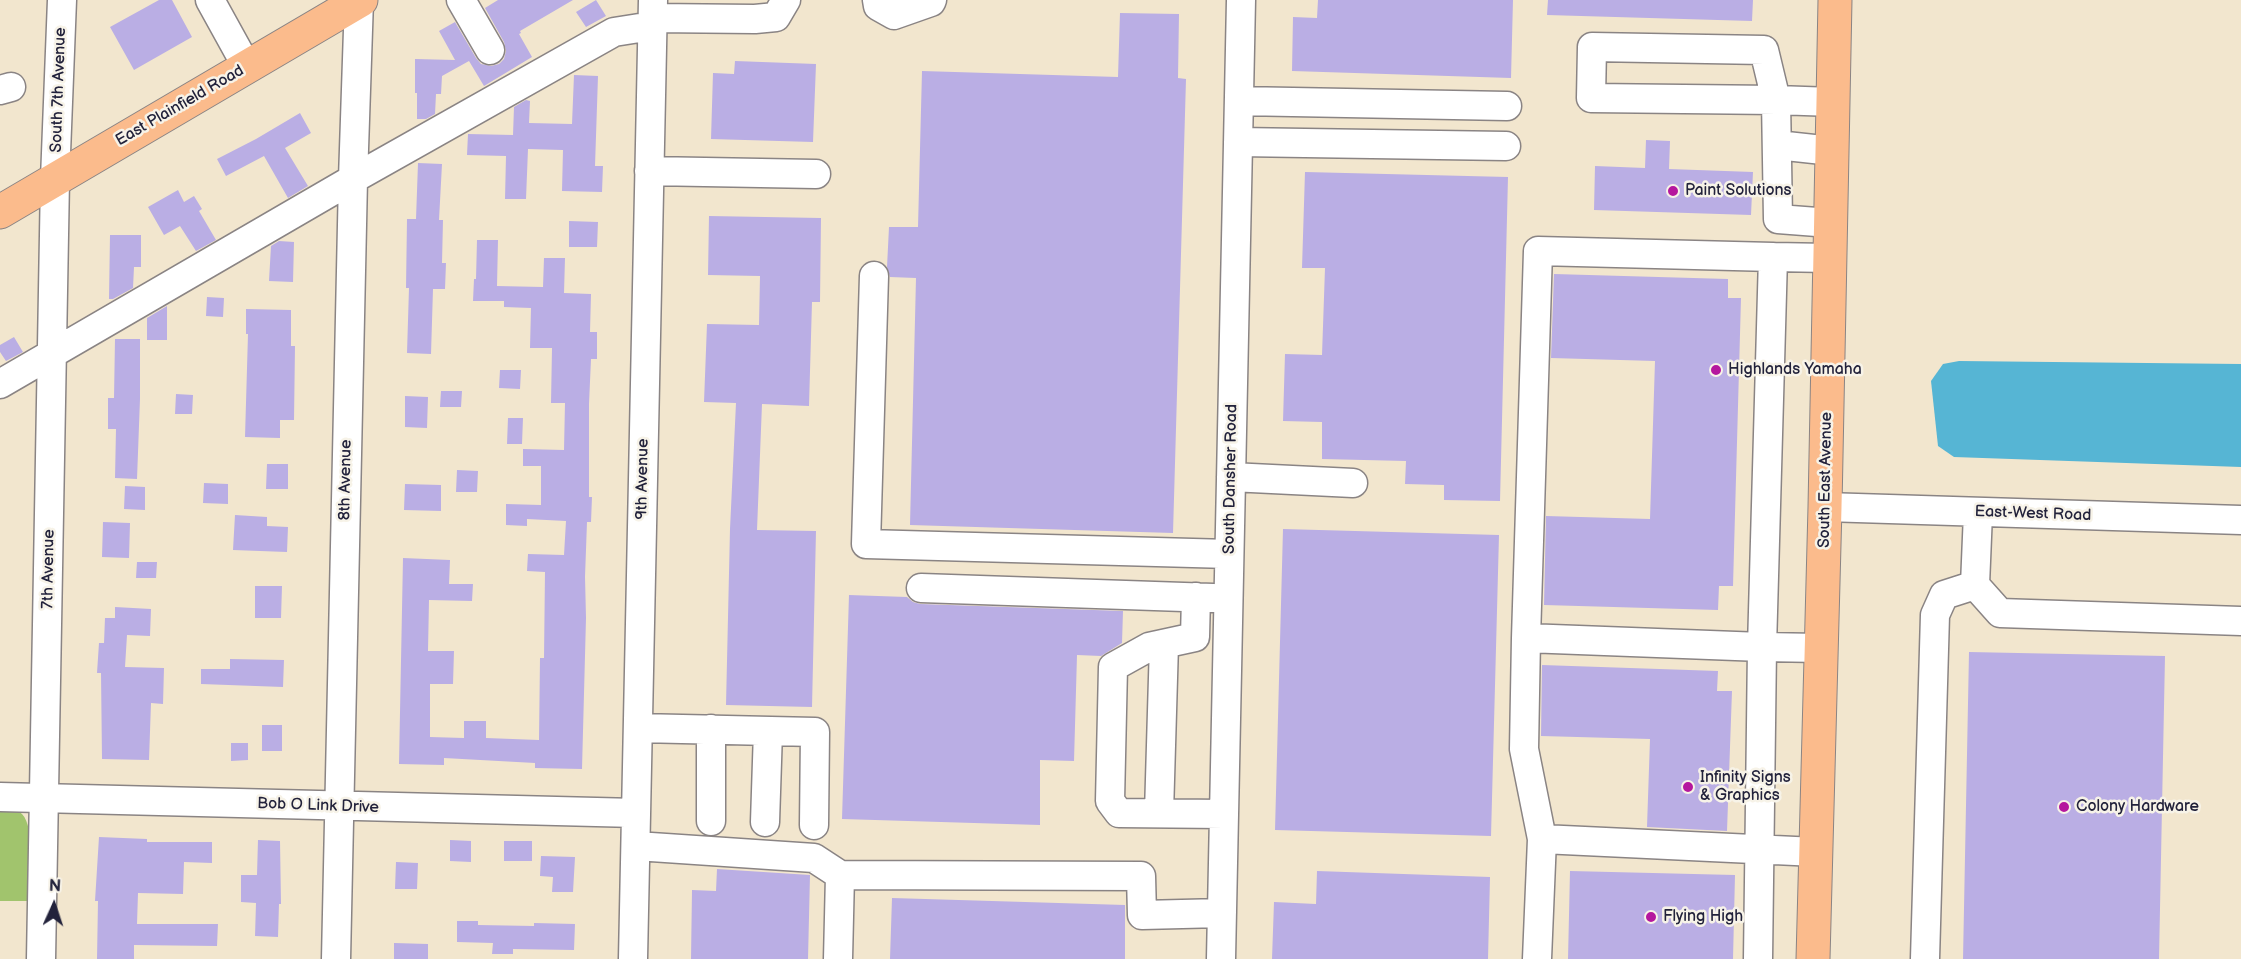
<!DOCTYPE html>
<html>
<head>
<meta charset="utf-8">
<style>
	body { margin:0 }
	#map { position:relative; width:2241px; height:959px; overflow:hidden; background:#f2e6ce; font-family:"Balsamiq Sans",sans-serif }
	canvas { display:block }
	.north { position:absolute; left:24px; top:875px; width:60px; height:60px; -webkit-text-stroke:4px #f7f3e8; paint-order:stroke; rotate:3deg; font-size:16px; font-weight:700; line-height:24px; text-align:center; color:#22223b }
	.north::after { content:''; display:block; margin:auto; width:21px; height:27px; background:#22223b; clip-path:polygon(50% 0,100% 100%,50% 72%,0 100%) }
</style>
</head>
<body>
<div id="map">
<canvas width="2241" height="959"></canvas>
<div class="north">N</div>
</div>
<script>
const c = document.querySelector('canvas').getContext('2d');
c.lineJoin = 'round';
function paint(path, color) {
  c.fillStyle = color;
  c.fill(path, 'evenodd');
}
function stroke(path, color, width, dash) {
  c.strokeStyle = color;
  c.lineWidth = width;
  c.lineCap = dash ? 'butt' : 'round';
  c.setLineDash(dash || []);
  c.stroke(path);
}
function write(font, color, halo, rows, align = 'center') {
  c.font = font + ' "Balsamiq Sans",sans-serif';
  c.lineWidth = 5;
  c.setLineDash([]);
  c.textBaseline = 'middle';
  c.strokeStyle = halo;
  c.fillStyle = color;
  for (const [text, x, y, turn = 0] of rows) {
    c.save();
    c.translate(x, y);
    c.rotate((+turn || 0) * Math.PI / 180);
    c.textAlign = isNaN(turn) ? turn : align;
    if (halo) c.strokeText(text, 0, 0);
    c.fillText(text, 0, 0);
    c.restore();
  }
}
const green = new Path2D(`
	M0,807C7,809 17,809 22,814C36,828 29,881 28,901H0Z`);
const water = new Path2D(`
	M1959,361L2241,364V467L1954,457L1938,446L1931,381L1943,364Z`);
const building = new Path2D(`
	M159,0H172L192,37L134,70L110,27Z
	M498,0H573L520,31L521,33L519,34L532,57L484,86L469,61L442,76L441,94H436L435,114L426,119H417V93H415V59L455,60L439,31L455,22L476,58L481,64L491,66L499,64L504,59L506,51L504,42L485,8Z
	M596,0L606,16L586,27L576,12Z
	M1318,0H1513L1511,78L1292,71L1293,17L1317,18Z
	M1548,0H1753L1752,21L1547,15Z
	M1120,13L1179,14L1178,78L1186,79L1173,533L910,525L916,278L890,277L887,267L889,227H918L922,71L1118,77Z
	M735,61L816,64L813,142L711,139L713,73L734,74Z
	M574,75L598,76L595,166H603L602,192L562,191L563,150L528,149L526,199H505L506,156L467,155L468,134L513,135L514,107L526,100L530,101L529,123L572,124Z
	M300,113L311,133L285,148L308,186L288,198L264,156L226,176L217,159L256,139Z
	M1646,140L1670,141L1669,169L1753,172L1751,215L1594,210L1595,166L1645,168Z
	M418,163L442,164L439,220H443L442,263H446L445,289H433L431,354L407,353L409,288H406L407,219H416Z
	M1305,172L1508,177L1500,501L1444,500V485L1405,484L1406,461L1322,459V422L1283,421L1285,354L1322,355L1325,268H1302Z
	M178,190L184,202L194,196L202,209L199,211L216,240L196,251L180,226L164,235L148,207Z
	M709,216L821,218L820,302H812L809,406L762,404L757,530L816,531L812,707L726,705L730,529L736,403L704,402L707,324L759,325L760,276L708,275Z
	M569,221L598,222L597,247H569Z
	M110,235H141V267H134L133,288L113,299H109Z
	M477,240H498L497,286L543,287L544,258H565L564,293L591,294L590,332H597V359H591L589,404V497H592L591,522H587L585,577L586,618L582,769L535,768V763L444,758V765L399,764L403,558L450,560L449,584H473L472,601L429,600L428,651H454L453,684H430V737L464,738V721H486V738L539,740L540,658H544L545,572L527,571L528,554L564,555L566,521L527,519V526L506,525V504L541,505V466H523V449L564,450L565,403H551L552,348H530L531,308L504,307V301H473L474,279H476Z
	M279,241L294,242L293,282L269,281L271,246Z
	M1554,274L1728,279V298H1741L1733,586H1719L1718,610L1544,605L1546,516L1650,519L1655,361L1551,358Z
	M207,297L224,298L223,317L206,316Z
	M167,306V340H147V318Z
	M246,309L291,310V346H295L294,420H280V438L245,437L248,334H246Z
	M14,337L23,352L6,361L0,352V345Z
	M115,339H140V399L137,479L115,478L116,429H108V398H114Z
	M500,370H521L520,389L499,388Z
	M441,391H462L461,407H440Z
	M176,394L193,395L192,414H175Z
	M405,396L428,397L427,428L405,427Z
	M508,418H523L522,444H507Z
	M267,464H288V489H266Z
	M457,470L478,471L477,492H456Z
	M204,483L228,484V504L203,503Z
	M405,484L441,485V511L404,510Z
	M125,486L145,487V510L124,509Z
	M235,515L267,517V526L288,527L287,552L233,550Z
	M103,522L130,523L129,558L102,557Z
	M1283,529L1499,535L1491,836L1275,830Z
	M137,562H157L156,578H136Z
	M255,586H282L281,618H255Z
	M849,595L907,597L913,602L920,604L1123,611L1122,643L1101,656L1077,655L1074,761L1040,760V825L842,819Z
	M115,607L151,609L150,636L127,635L125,667L164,668L163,704L151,703L149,760L102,759L101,673H97L99,643H104L105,618H115Z
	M1969,652L2165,656L2159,959H1963Z
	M230,659L284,660L283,687L201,684V669H230Z
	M1542,665L1718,671L1717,691H1732L1727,831L1647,827L1650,739L1541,736Z
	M262,725H282V751H262Z
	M231,743H248V760L231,761Z
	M99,837L147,839V842H212V863L184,862L183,894L138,893L137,924H218L217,946L134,945V959H97L98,901H95Z
	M258,840L280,841L281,904H279L278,937L255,936L256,903L241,902V875H257Z
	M450,840L471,841V862L450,861Z
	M504,841H532V861H504Z
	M541,856L575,857L573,892H552L553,877L540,876Z
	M396,862L418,863L417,889H395Z
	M717,869L810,875L808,959H691L692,890L716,891Z
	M1317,871L1490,877L1488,959H1272L1274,902L1316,904Z
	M1570,871L1735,875L1733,959H1568Z
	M892,898L1125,905V959H890Z
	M457,921H478V925L534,926V923L575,924L574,950L513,949V954H492L493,943L457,942Z
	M394,943L428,944V959H394Z`);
const minor = new Path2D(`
	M210,0L247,67
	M461,0L490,50
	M877,0L878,6L894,15L931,2L932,0
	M653,18L755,19L776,17L786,0
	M1592,47L1764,50L1776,100L1591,98Z
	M0,90L11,87
	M1239,101L1507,106
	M1238,142L1506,146
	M1777,145L1832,151
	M649,171L816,174
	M1830,223L1778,219L1776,100L1833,102
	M1773,257L1538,251L1526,638L1762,647L1773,257L1829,258
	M874,276L866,544L1229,554
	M0,384L353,179L614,32L652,26
	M1231,477L1353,483
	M1825,507L2241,520
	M1975,585L2000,613L2241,621
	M921,588L1213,598
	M1196,597L1195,637L1149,647L1113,667L1110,801L1119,813L1224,814
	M1526,638L1524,749L1542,839L1537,959
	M638,728L815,732L814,825
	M0,797L636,813
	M1159,813L1164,644
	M711,821V729
	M765,822L768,731
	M1542,839L1816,852
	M636,846L814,858L840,875
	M41,959L55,179L62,0
	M336,959L353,179L359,0
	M633,959L653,0
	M838,959L840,875L1141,876L1142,915L1222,913
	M1221,959L1241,0
	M1758,959L1762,647L1821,648
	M1925,959L1935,615L1944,595L1975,585L1978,513`);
const major = new Path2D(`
	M0,212L361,0
	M1813,959L1825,507L1835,0`);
const markers = [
	[1673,191,6,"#b5179e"],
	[1716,370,6,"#b5179e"],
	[1688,787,6,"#b5179e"],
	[2064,807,6,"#b5179e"],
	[1651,917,6,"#b5179e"]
];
const streetNames = [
	["South 7th Avenue",59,90,-88],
	["East Plainfield Road",180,106,-30],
	["9th Avenue",643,479,-89],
	["South Dansher Road",1231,479,-89],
	["8th Avenue",346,480,-89],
	["South East Avenue",1826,480,-89],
	["East-West Road",2033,514,2],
	["7th Avenue",49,569,-89],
	["Bob O Link Drive",318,806,2]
];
const poiNames = [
	["Paint Solutions",1685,191],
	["Highlands Yamaha",1728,370],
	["Infinity Signs",1700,778],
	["& Graphics",1700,796],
	["Colony Hardware",2076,807],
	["Flying High",1663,917]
];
paint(green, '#a1c46d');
paint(water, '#56b5d4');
paint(building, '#baaee4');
stroke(minor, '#8a8484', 31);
stroke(major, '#8a8484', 35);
stroke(minor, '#fff', 28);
stroke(major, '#fbbb8c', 33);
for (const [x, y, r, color] of markers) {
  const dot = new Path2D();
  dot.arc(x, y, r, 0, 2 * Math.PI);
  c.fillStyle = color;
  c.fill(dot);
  stroke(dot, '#f7f3e8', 2);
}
write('16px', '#22223b', '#f7f3e8', streetNames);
write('16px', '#22223b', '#f7f3e8', poiNames, 'left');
</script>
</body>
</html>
